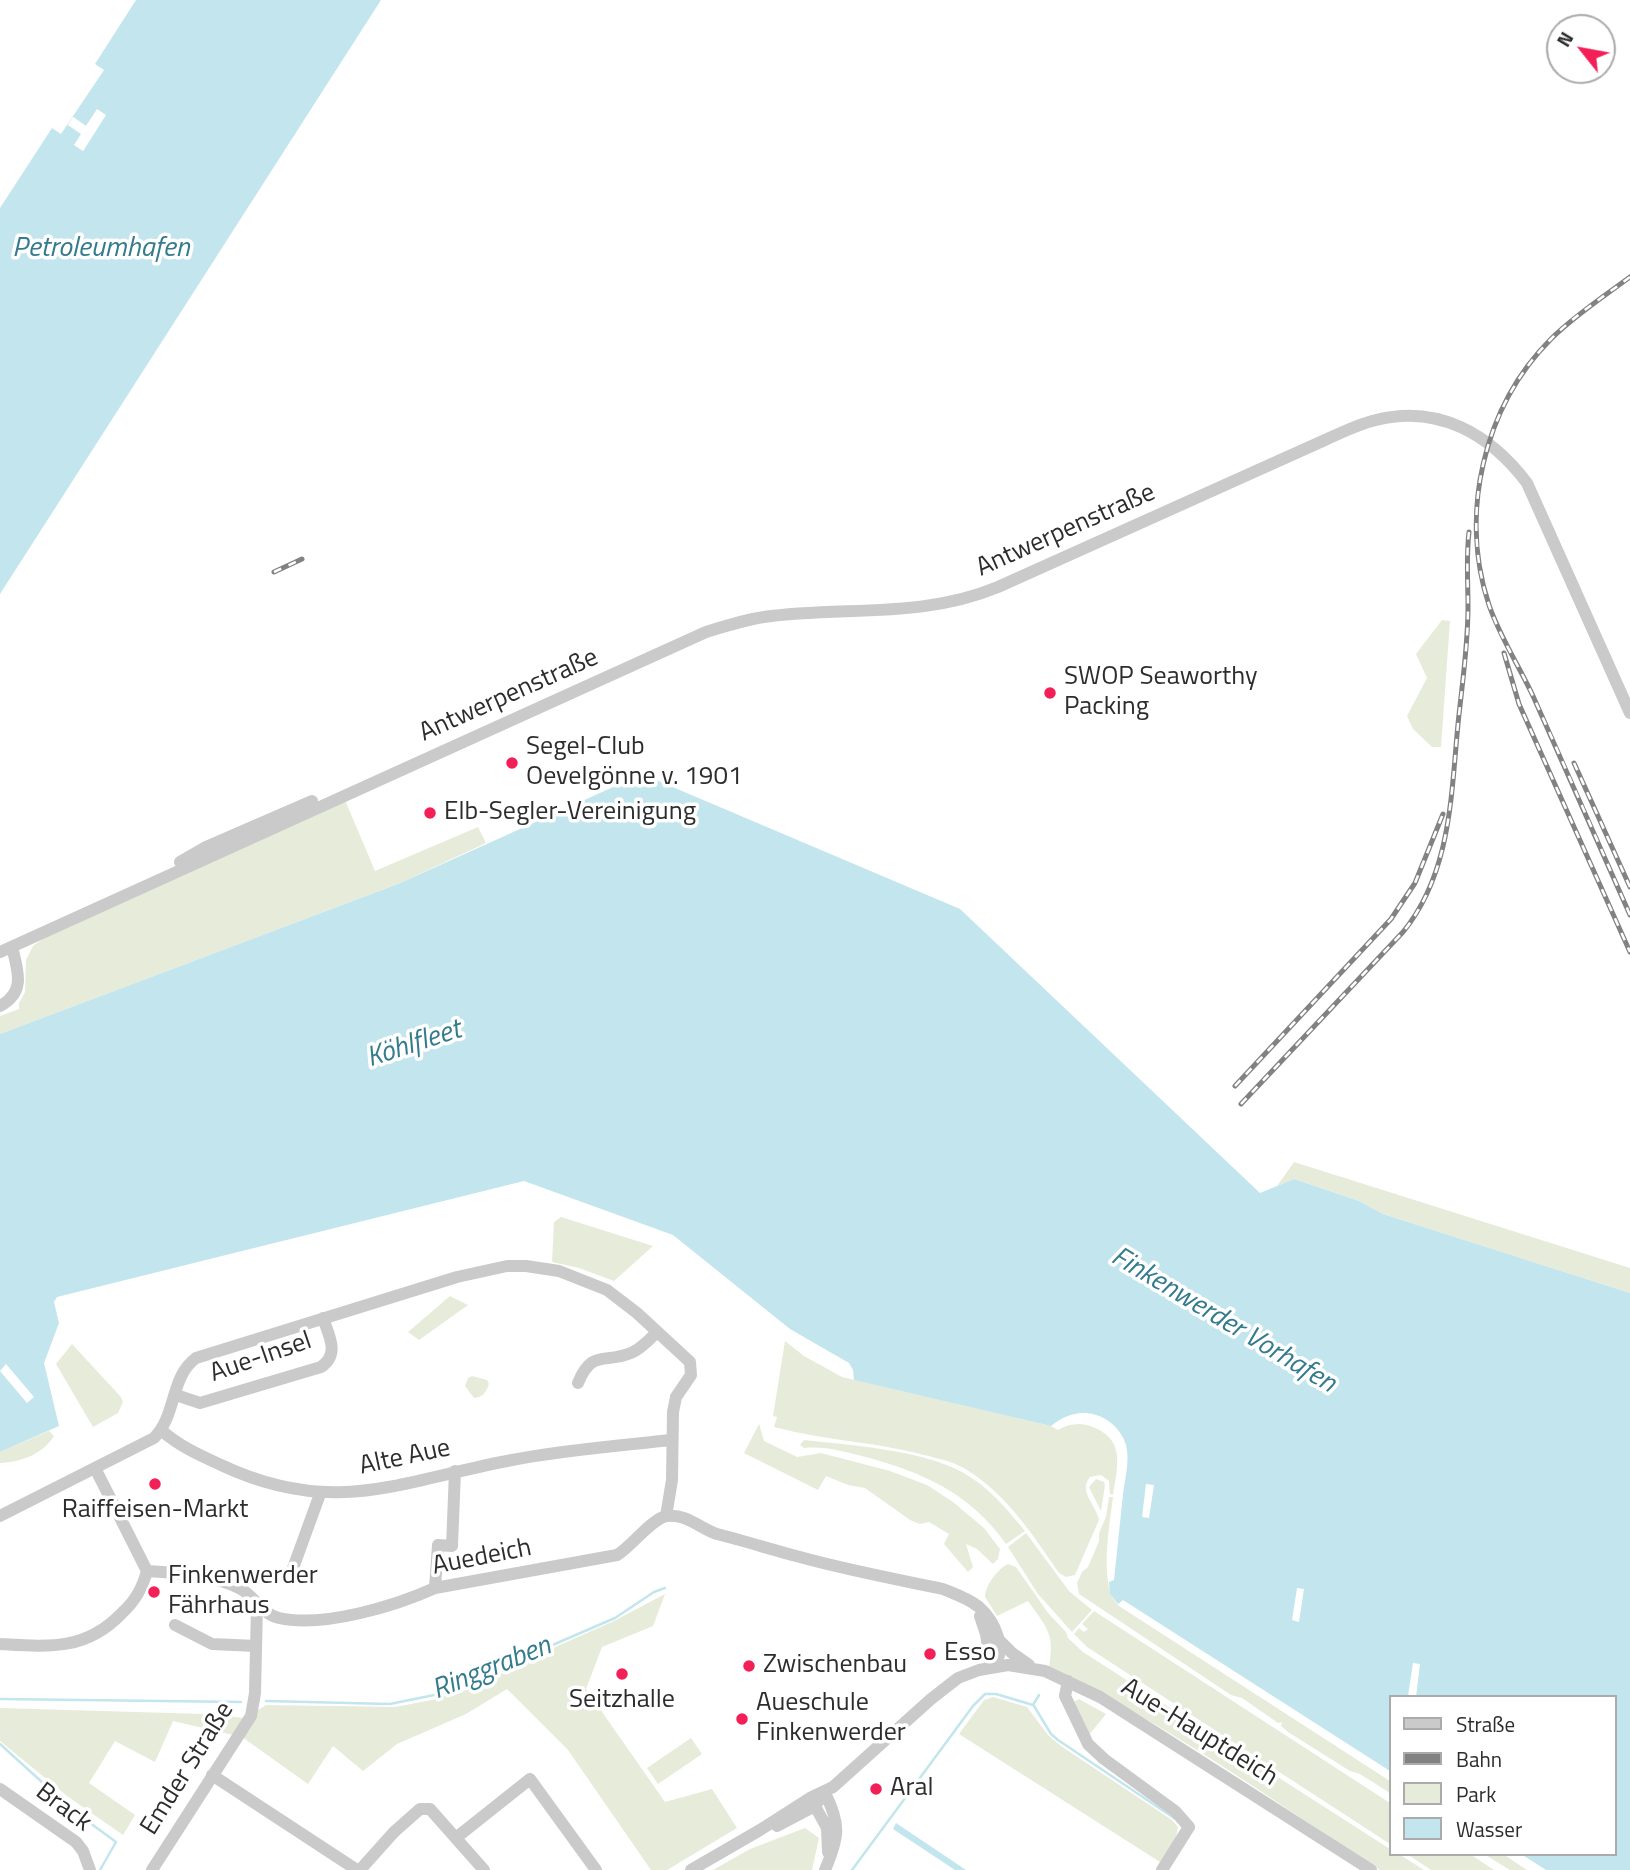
<!DOCTYPE html>
<html>
<head>
<meta charset="utf-8">
<style>
	body { margin:0 }
	#map { position:relative; width:1630px; height:1870px; overflow:hidden; background:#fff; font-family:"Titillium Web",sans-serif }
	canvas { display:block }
	.legend { position:absolute; left:1389px; top:1695px; width:228px; height:161px; box-sizing:border-box; background:#fff; border:2px solid #ababab; margin:0; padding:9px 12px; list-style:none; font-size:21px; color:#2d2d2d }
	.legend li { display:flex; align-items:center; gap:14px; height:35px }
	.legend b { width:35px; border:2px solid #ababab }
	.north { position:absolute; left:1546px; top:14px; width:70px; height:70px; box-sizing:border-box; background:#fff; border:2px solid #ababab; border-radius:50%; rotate:301deg; font-size:19px; font-weight:700; line-height:28px; text-align:center; color:#2d2d2d }
	.north::after { content:''; display:block; margin:auto; width:24px; height:32px; background:#f22056; clip-path:polygon(50% 0,100% 100%,50% 72%,0 100%) }
</style>
</head>
<body>
<div id="map">
<canvas width="1630" height="1870"></canvas>
<ul class="legend">
<li><b style="height:9px;background:#cacaca"></b>Straße</li>
<li><b style="height:9px;background:#828282"></b>Bahn</li>
<li><b style="height:19px;background:#e6ecd9"></b>Park</li>
<li><b style="height:19px;background:#c3e5ed"></b>Wasser</li>
</ul>
<div class="north">N</div>
</div>
<script>
const c = document.querySelector('canvas').getContext('2d');
c.lineJoin = 'round';
function paint(path, color) {
  c.fillStyle = color;
  c.fill(path, 'evenodd');
}
function stroke(path, color, width, dash) {
  c.strokeStyle = color;
  c.lineWidth = width;
  c.lineCap = dash ? 'butt' : 'round';
  c.setLineDash(dash || []);
  c.stroke(path);
}
function write(font, color, halo, rows, align = 'center') {
  c.font = font + ' "Titillium Web",sans-serif';
  c.lineWidth = 7;
  c.setLineDash([]);
  c.textBaseline = 'middle';
  c.strokeStyle = halo;
  c.fillStyle = color;
  for (const [text, x, y, turn = 0] of rows) {
    c.save();
    c.translate(x, y);
    c.rotate((+turn || 0) * Math.PI / 180);
    c.textAlign = isNaN(turn) ? turn : align;
    if (halo) c.strokeText(text, 0, 0);
    c.fillText(text, 0, 0);
    c.restore();
  }
}
const green = new Path2D(`
	M1442,620L1450,621L1441,747H1432L1413,729L1407,716L1427,678L1416,654Z
	M345,800L375,871L478,827L486,843L398,884L0,1034V1016L19,1009V1003L25,992L26,960L33,946L54,931Z
	M1294,1162L1630,1268V1293L1383,1214L1359,1201L1294,1179L1277,1186Z
	M561,1217L653,1246L614,1281L579,1268L552,1262L554,1222Z
	M450,1296L468,1305L419,1340L408,1332Z
	M785,1341L804,1356L842,1377L1051,1426L1058,1430C1070,1423 1083,1422 1095,1428C1126,1441 1117,1468 1113,1495L1110,1494L1109,1481L1101,1475L1090,1477C1078,1492 1096,1504 1099,1520L1075,1575L1066,1577L1059,1573C1033,1535 1007,1495 967,1470C956,1463 944,1460 932,1457C880,1442 826,1441 774,1427L777,1417L773,1416Z
	M72,1344L121,1397L123,1402L118,1413L93,1427L56,1364Z
	M472,1376L487,1380L489,1384C486,1393 483,1397 474,1398L465,1386L468,1378Z
	M759,1424L764,1441L797,1457L821,1453L890,1471L927,1485L953,1502L984,1528L1000,1549L998,1559L993,1564L977,1549L966,1544L973,1567L968,1572L944,1544L949,1534L929,1522L920,1524L910,1520L865,1488L848,1485L826,1476L818,1490L744,1453Z
	M49,1431L54,1436C43,1454 21,1462 0,1463V1452Z
	M804,1440C851,1445 921,1450 962,1472C988,1486 1007,1509 1025,1531L1006,1544C969,1492 922,1472 862,1456C841,1451 825,1446 804,1448L800,1445Z
	M1096,1479L1104,1482L1105,1485L1101,1511L1089,1487Z
	M1109,1497H1113C1109,1528 1103,1562 1110,1592C1111,1597 1116,1602 1119,1606L1390,1781V1793L1360,1774L1350,1771L1288,1732L1281,1726L1282,1722L1278,1723L1242,1698L1231,1695L1079,1594L1077,1583L1082,1572L1088,1567L1099,1541V1533L1106,1517Z
	M1026,1533L1069,1591L1092,1610L1072,1632L1038,1594L1008,1547Z
	M1008,1564L1016,1567L1048,1613L1066,1632L1068,1638L1083,1652L1390,1849V1854H1399L1424,1870H1380C1272,1800 1166,1723 1049,1667C1055,1633 1047,1628 1028,1601L997,1616L985,1597C985,1585 998,1569 1008,1564Z
	M665,1594L653,1626L602,1647L586,1689L665,1802L712,1789L737,1828L667,1870H651L568,1750L507,1689L466,1714L397,1744L363,1771L333,1746L308,1784L242,1737L173,1721L155,1762L115,1741L89,1783L135,1815L123,1835L67,1796L0,1741V1708L205,1714L246,1718L266,1705L395,1707L437,1699L612,1622Z
	M1094,1611L1390,1803V1844L1087,1647L1074,1634L1079,1628L1084,1632L1088,1629L1082,1624Z
	M993,1697L1027,1707L1048,1735L1061,1746L1172,1820L1178,1827L1176,1838L1160,1862L959,1734L984,1700Z
	M1079,1699L1106,1714L1089,1735L1073,1702Z
	M691,1738L702,1754L658,1784L647,1768Z
	M805,1828L819,1838L812,1870H713L750,1849Z
	M1407,1854H1470L1494,1870H1431Z
	M1484,1854H1503L1527,1870H1510Z`);
const water = new Path2D(`
	M136,0H381L0,594V208L52,128L61,134L104,70L95,64ZM97,110L105,116L83,151L75,145L82,134L68,125L73,117L86,126Z
	M642,774L960,909L1260,1193L1294,1179L1359,1201L1383,1214L1630,1293V1870H1546L1521,1854H1614V1697H1390V1771L1123,1600L1118,1604L1110,1594L1109,1582L1114,1580C1117,1551 1120,1523 1123,1494C1125,1478 1130,1461 1126,1445C1122,1431 1110,1419 1096,1415C1079,1410 1065,1415 1051,1426L854,1380L853,1370L849,1363L790,1329L673,1235L524,1181L57,1297L54,1302L59,1323L44,1363L59,1426L0,1452V1034L398,884Z
	M896,1823L966,1870H955L893,1829Z`);
const pier = new Path2D(`
	M97,109L106,115L83,151L74,145L81,134L68,125L73,117L86,126Z
	M6,1364L34,1397L27,1403L0,1371Z
	M1146,1484L1154,1485L1149,1518L1142,1517Z
	M1297,1588L1304,1589L1299,1622L1292,1620Z
	M1413,1663L1420,1664L1416,1697L1408,1696Z`);
const stream = new Path2D(`
	M0,1699L241,1702
	M266,1701L390,1704L439,1694L615,1618L654,1592L665,1588
	M1034,1706L1051,1734L1058,1740L1174,1818
	M0,1744L75,1812L116,1842L100,1870
	M852,1870L973,1706L985,1694H996L1033,1705L1039,1695`);
const minor = new Path2D(`
	M180,862L206,847L312,801
	M0,952L706,632C725,626 744,620 764,617C844,606 921,619 998,587L1325,440C1341,433 1358,424 1376,420C1438,404 1490,434 1527,483L1630,713
	M0,1006C26,992 18,971 12,947
	M578,1383C592,1349 604,1364 631,1353C641,1349 649,1340 656,1333
	M176,1395L200,1403L321,1367C340,1354 329,1336 323,1318
	M161,1430C179,1446 199,1455 221,1465C334,1518 400,1481 512,1460C564,1450 618,1446 671,1440
	M95,1468L147,1571
	M0,1516L154,1438C177,1415 170,1377 196,1358L457,1277L507,1266H526L559,1271L607,1290L637,1313L690,1362L691,1375L676,1397L673,1412L672,1480L666,1516
	M147,1571C176,1573 215,1575 241,1589C255,1597 262,1614 279,1618C323,1628 395,1606 435,1588L617,1555C632,1546 652,1518 667,1516C686,1513 701,1529 717,1534C745,1541 773,1550 800,1557C847,1570 895,1579 943,1589C955,1594 968,1598 979,1607C994,1620 1010,1652 991,1667
	M292,1571L320,1494
	M435,1588L438,1545L452,1546L455,1471
	M980,1616L986,1634L991,1667
	M175,1625L212,1644L256,1646
	M998,1639L1012,1653L1029,1665
	M0,1644C48,1647 86,1651 122,1613C135,1601 142,1589 147,1571
	M1068,1681L1065,1696L1088,1744L1104,1759L1175,1811L1189,1827L1162,1870
	M212,1775L357,1870
	M0,1789L76,1842L83,1851L90,1870
	M825,1793C841,1825 839,1837 825,1870
	M815,1806L827,1828L828,1852
	M777,1826L815,1806L824,1793
	M457,1837L530,1779L596,1870
	M152,1870L251,1716L255,1693L257,1605
	M360,1870L394,1832L420,1809H430L484,1870
	M691,1870L760,1830L810,1798L833,1787L931,1699L958,1678L979,1670L1008,1665L1045,1671L1100,1697L1371,1870`);
const rail = new Path2D(`
	M1630,277C1603,297 1574,316 1551,339C1483,407 1459,515 1489,605C1500,637 1519,666 1533,696C1566,769 1598,842 1630,915
	M274,572L302,559
	M1504,653L1519,704L1630,952
	M1574,763L1630,887
	M1235,1086L1391,919L1415,883L1443,814
	M1241,1104L1403,932C1451,873 1451,796 1458,724C1462,685 1468,646 1468,607C1468,582 1466,557 1469,532`);
const markers = [
	[1050,693,7,"#f22056"],
	[512,763,7,"#f22056"],
	[430,813,7,"#f22056"],
	[155,1484,7,"#f22056"],
	[154,1592,7,"#f22056"],
	[930,1654,7,"#f22056"],
	[749,1666,7,"#f22056"],
	[622,1674,7,"#f22056"],
	[742,1719,7,"#f22056"],
	[876,1789,7,"#f22056"]
];
const streetNames = [
	["Antwerpenstraße",1066,531,-24],
	["Antwerpenstraße",509,696,-24],
	["Aue-Insel",261,1358,-19],
	["Alte Aue",405,1458,-12],
	["Auedeich",482,1558,-11],
	["Aue-Hauptdeich",1199,1733,32],
	["Emder Straße",188,1769,-58],
	["Brack",63,1808,37]
];
const poiNames = [
	["SWOP Seaworthy",1064,678],
	["Packing",1064,708],
	["Segel-Club",526,748],
	["Oevelgönne v. 1901",526,778],
	["Elb-Segler-Vereinigung",444,813],
	["Raiffeisen-Markt",155,1511,"center"],
	["Finkenwerder",168,1577],
	["Fährhaus",168,1607],
	["Esso",944,1654],
	["Zwischenbau",763,1666],
	["Seitzhalle",622,1701,"center"],
	["Aueschule",756,1704],
	["Finkenwerder",756,1734],
	["Aral",890,1789]
];
const waterNames = [
	["Petroleumhafen",101,249],
	["Köhlfleet",414,1045,-18],
	["Finkenwerder Vorhafen",1223,1321,31],
	["Ringgraben",492,1669,-22]
];
paint(green, '#e6ecd9');
paint(water, '#c3e5ed');
paint(pier, '#fff');
stroke(stream, '#c3e5ed', 2.5);
stroke(minor, '#cacaca', 12);
stroke(rail, '#828282', 5);
stroke(rail, '#fff', 2.5, [8]);
for (const [x, y, r, color] of markers) {
  const dot = new Path2D();
  dot.arc(x, y, r, 0, 2 * Math.PI);
  c.fillStyle = color;
  c.fill(dot);
  stroke(dot, '#fff', 2.5);
}
write('26px', '#2d2d2d', '#fff', streetNames);
write('26px', '#2d2d2d', '#fff', poiNames, 'left');
write('italic 28px', '#337b8d', '#fff', waterNames);
</script>
</body>
</html>
